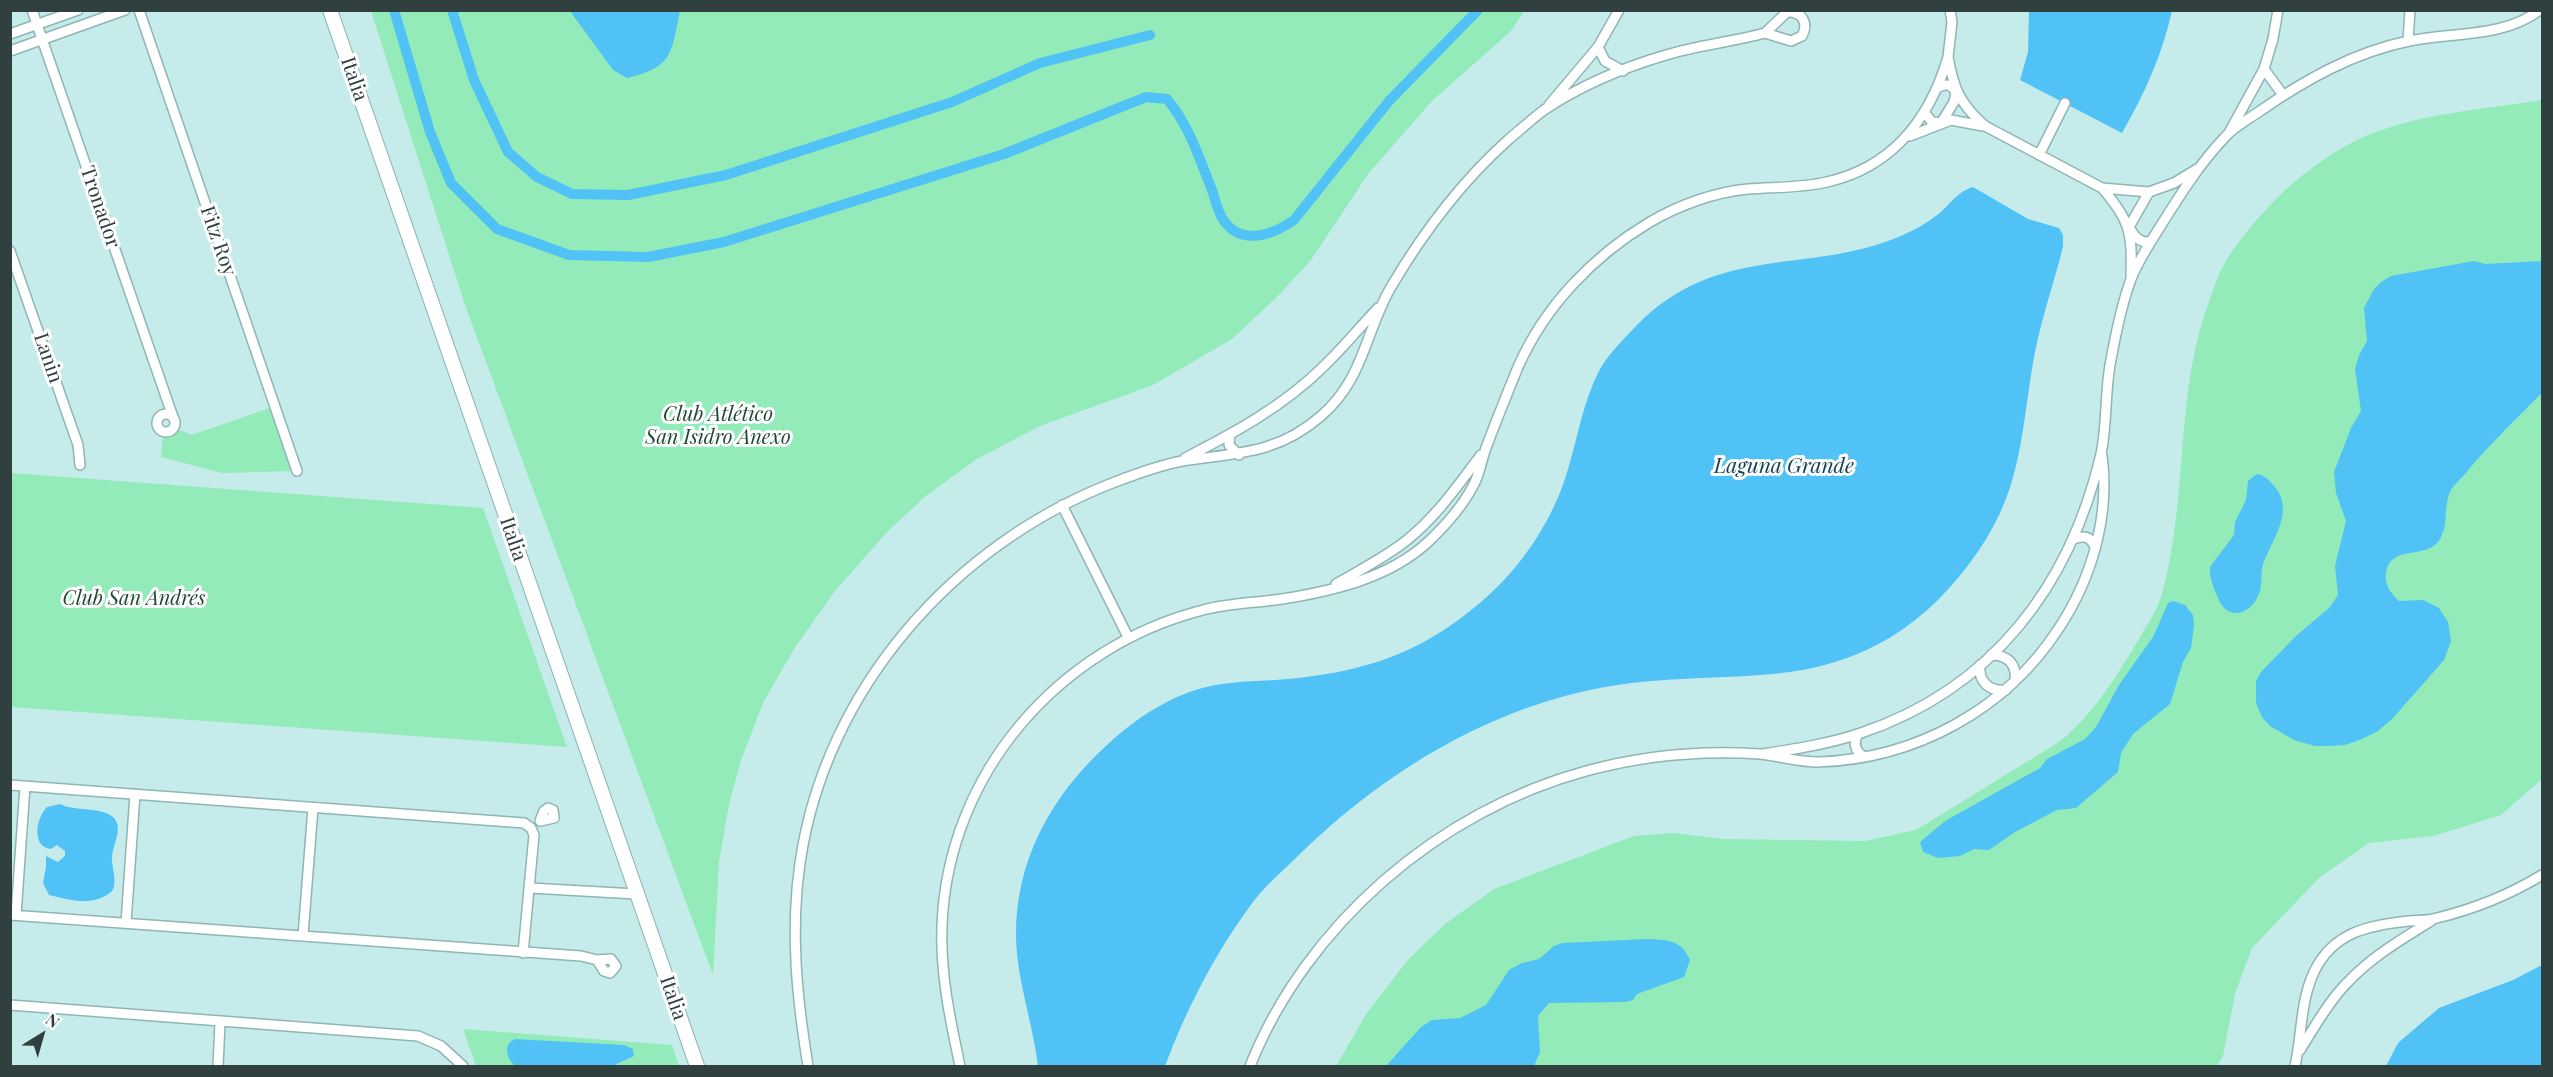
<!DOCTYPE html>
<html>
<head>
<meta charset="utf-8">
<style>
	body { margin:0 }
	#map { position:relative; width:2553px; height:1077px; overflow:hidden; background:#c5eceb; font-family:"Playfair Display",serif }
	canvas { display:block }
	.frame { position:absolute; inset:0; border:12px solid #30403f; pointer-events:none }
	.north { position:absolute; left:12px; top:1005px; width:60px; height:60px; -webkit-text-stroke:4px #fff; paint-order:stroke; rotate:37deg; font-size:16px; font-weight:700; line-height:24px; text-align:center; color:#30403f }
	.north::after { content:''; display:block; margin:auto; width:21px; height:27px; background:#30403f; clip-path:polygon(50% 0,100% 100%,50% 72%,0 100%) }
</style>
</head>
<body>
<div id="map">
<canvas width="2553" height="1077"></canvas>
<div class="frame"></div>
<div class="north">N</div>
</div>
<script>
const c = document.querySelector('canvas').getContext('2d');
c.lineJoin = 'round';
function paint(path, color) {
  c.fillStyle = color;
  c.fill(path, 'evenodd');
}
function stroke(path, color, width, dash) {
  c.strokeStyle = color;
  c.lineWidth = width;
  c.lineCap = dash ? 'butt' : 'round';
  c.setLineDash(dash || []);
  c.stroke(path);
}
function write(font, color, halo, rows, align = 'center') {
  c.font = font + ' "Playfair Display",serif';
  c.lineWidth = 6;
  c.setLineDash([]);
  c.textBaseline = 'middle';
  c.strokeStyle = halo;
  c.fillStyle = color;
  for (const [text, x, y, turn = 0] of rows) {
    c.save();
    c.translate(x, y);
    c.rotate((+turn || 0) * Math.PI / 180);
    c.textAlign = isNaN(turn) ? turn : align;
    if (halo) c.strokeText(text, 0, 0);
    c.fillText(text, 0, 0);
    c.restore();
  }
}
const green = new Path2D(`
	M371,11H1524L1511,31L1432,101L1368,174L1311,260L1277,297L1232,339L1153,385L1040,426L977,459L927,495L887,532L835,591L794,649L763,703L741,760L729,804L719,862L713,975L466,308Z
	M2542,100V779L2501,815L2433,836L2369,843L2319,878L2252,948L2235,994L2223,1056L2217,1066H1336L1367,1013L1407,961L1445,924L1494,889L1634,836L1673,833L1723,839L1865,841L1916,830L2059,742C2094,714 2116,677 2139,639C2148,623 2159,608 2163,590C2189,493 2174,390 2211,296C2215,286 2218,275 2223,266C2236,243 2255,221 2273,202C2297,178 2326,155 2357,140C2415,113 2480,110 2542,100Z
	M275,406L297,471L222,473L161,457L163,432H169L174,428L192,435Z
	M11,473L483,508L567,747L11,707Z
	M463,1029L672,1045L679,1066H476Z`);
const water = new Path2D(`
	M570,11H680C671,53 674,67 627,78L613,70Z
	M2029,11H2172C2162,55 2145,93 2122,133L2020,80L2028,52Z
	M1973,187L2028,219L2059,228L2063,235V247C2054,282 2042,317 2035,352C2021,426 2024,485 1979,550C1928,625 1863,666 1773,674C1719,679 1665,677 1611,686C1492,706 1387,770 1301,853C1284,870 1264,886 1250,906C1214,955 1186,1010 1165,1066H1038C1033,1023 1017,981 1016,937C1015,860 1052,795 1107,745C1137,717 1174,693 1215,685C1239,681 1264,681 1288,679C1367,671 1420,654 1481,602C1521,568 1554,519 1568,469C1578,436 1583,402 1599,371C1608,354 1623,340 1636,326C1719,242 1805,276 1901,236C1912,231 1924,225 1933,218C1948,209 1955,192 1973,187Z
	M2474,261L2485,264L2542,261V393C2517,418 2492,442 2469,469C2464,476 2455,483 2451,490C2443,505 2449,524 2440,539C2427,561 2391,543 2386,573C2384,584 2391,594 2399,601L2423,600L2439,608L2448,622L2451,641L2444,660L2393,718L2378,731L2362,739L2345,745L2328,746H2315L2294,740L2270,726L2262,717L2256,703V681L2261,672L2296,636L2329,608L2338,595L2335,566L2346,521L2336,493L2334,472L2351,428L2361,411L2355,369L2359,355L2367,341L2364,308L2374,289L2381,282L2391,276Z
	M2257,474C2266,476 2269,480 2275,487C2295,511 2272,540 2263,564C2260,574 2263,587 2258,596C2251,613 2230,621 2220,602C2215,592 2209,578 2210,567L2234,535L2235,522L2246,500L2248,481Z
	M2173,601L2185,605L2193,615L2194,625L2191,648L2183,662L2170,704L2133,734L2121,753L2118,772L2076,808L2057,810L2015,832L1989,850L1974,849L1960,856L1938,858L1923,852L1920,842L1945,821L2040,768L2047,759L2085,739L2096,727L2119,685L2153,637L2168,603Z
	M60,804C75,812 100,806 113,817C124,827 113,844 112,856C111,867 119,884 111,892C93,907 69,900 49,895L43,883L46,867V856L58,862L65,856V851L57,845L51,849C31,847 36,818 47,807Z
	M1647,939C1667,940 1681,939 1690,960L1684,977L1637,994L1633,1000L1626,1002L1549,1003L1538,1016L1540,1052L1534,1066H1386L1421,1027L1432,1020L1460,1018L1486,1005L1509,970L1522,963L1539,959L1554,946L1563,943Z
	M2542,965V1066H2386L2398,1043L2439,1008L2513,980Z
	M515,1039L624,1045L633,1049L634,1056L612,1066H515C507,1058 502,1045 515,1039Z`);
const canal = new Path2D(`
	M394,10L430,132L451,183L497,229L569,255L648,257L724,242L1004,154L1146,97L1167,99C1190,127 1199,158 1212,190C1215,199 1218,213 1224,221C1242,246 1273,235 1294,220L1389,101L1478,10
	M452,10L474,80L508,152L537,177L572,194L628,195L726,175L952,102L1040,63L1150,35`);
const street = new Path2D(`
	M32,10L173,417
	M139,10L297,471
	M1787,12C1802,11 1809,23 1802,36L1791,41L1765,33Z
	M10,34L78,10
	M2408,41L2410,10
	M1598,47L1605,61L1623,71
	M10,51L125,10
	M1948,57L1952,22L1950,10
	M2264,69L2283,95
	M1549,105L1598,47L1619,10
	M1924,112L1932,122L1941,123L1954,102L1956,92C1950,83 1945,84 1937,88
	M2230,131L2264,69L2273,39L2278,10
	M1910,136L1951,120L1983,126
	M2039,155L2065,103
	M2102,188C2131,221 2132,234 2131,276
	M2149,192L2129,227C2134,236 2139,243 2150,242
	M10,251L78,445L80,465
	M157 423a9 9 0 1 1 18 0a9 9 0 1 1-18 0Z
	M1230,435L1229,445L1239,455
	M1185,458C1234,433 1284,406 1324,366C1343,348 1360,327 1378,308
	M1062,505L1128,637
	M2073,539C2084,535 2091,536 2095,548
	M1336,584C1360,570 1386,557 1407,540C1437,516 1458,485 1481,455
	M1991,655C2008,655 2017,664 2015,681
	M1980,665C1978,682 1990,692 2006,690
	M1858,734C1853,743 1855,751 1863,756
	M1762,754C1795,749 1829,744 1861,733C1992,689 2070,586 2101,454C2107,425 2105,394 2110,365C2115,337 2121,306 2131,279C2138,261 2150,243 2160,227C2180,195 2200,163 2226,136C2235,126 2249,119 2260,111C2305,80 2354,52 2409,41C2453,32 2503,38 2540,10
	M10,785L524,823L531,828L534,835L523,953
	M548,808L553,810L554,818L540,821L544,811Z
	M530,888L636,894
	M10,915L581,956L597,960
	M16,915L25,786
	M126,923L135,794
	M303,935L313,808
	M611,959L616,966L610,973L604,971L597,960Z
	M10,1005L418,1036L441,1046L463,1066
	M2300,1050C2314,1028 2327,1004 2345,985C2370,958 2400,940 2431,921
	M218,1066L220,1023
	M808,1066C797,998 790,932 800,863C825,690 953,544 1115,482C1136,474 1160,465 1182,461C1236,453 1278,454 1321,416C1364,379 1365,332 1391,287C1424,231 1460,183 1508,140C1520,130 1532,119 1544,110C1580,86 1625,67 1666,55C1698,45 1732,42 1765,33
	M960,1066C950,1019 940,973 942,925C948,774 1058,647 1203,610C1229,603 1256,603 1282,599C1333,591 1389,578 1428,542C1445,526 1462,507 1473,486C1480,474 1481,461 1486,448C1496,421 1507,394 1518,367C1545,306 1593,256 1650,222C1679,205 1715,192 1748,189C1774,187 1802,188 1827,182C1893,167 1930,118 1948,57C1954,90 1960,104 1985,126L2102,188L2149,192L2174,183L2197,169
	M1250,1066C1307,924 1439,811 1586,771C1641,756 1702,750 1760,754C1779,756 1798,762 1818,762C1915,759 2006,710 2059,628C2092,578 2110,516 2102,456
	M2295,1066C2302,1036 2300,1002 2314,972C2333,932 2369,925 2409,921C2419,920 2428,921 2437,918C2474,909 2509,895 2542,875`);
const secondary = new Path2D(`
	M330,10L697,1066`);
const streetNames = [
	["Italia",354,79,71],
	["Tronador",100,207,71],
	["Fitz Roy",218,241,71],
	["Lanin",48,358,71],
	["Italia",513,539,71],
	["Italia",673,998,71]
];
const parkNames = [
	["Club Atlético",718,415],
	["San Isidro Anexo",718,438],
	["Club San Andrés",134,599]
];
const waterNames = [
	["Laguna Grande",1784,466]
];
paint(green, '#92ebb9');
paint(water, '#51c2f6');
stroke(canal, '#51c2f6', 10);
stroke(street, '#8fb5b5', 12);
stroke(secondary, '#8fb5b5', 16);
stroke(street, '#fff', 9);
stroke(secondary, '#fff', 14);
write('20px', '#30403f', '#fff', streetNames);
write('italic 20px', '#1d4832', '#fff', parkNames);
write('italic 21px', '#124258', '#fff', waterNames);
</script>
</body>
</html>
